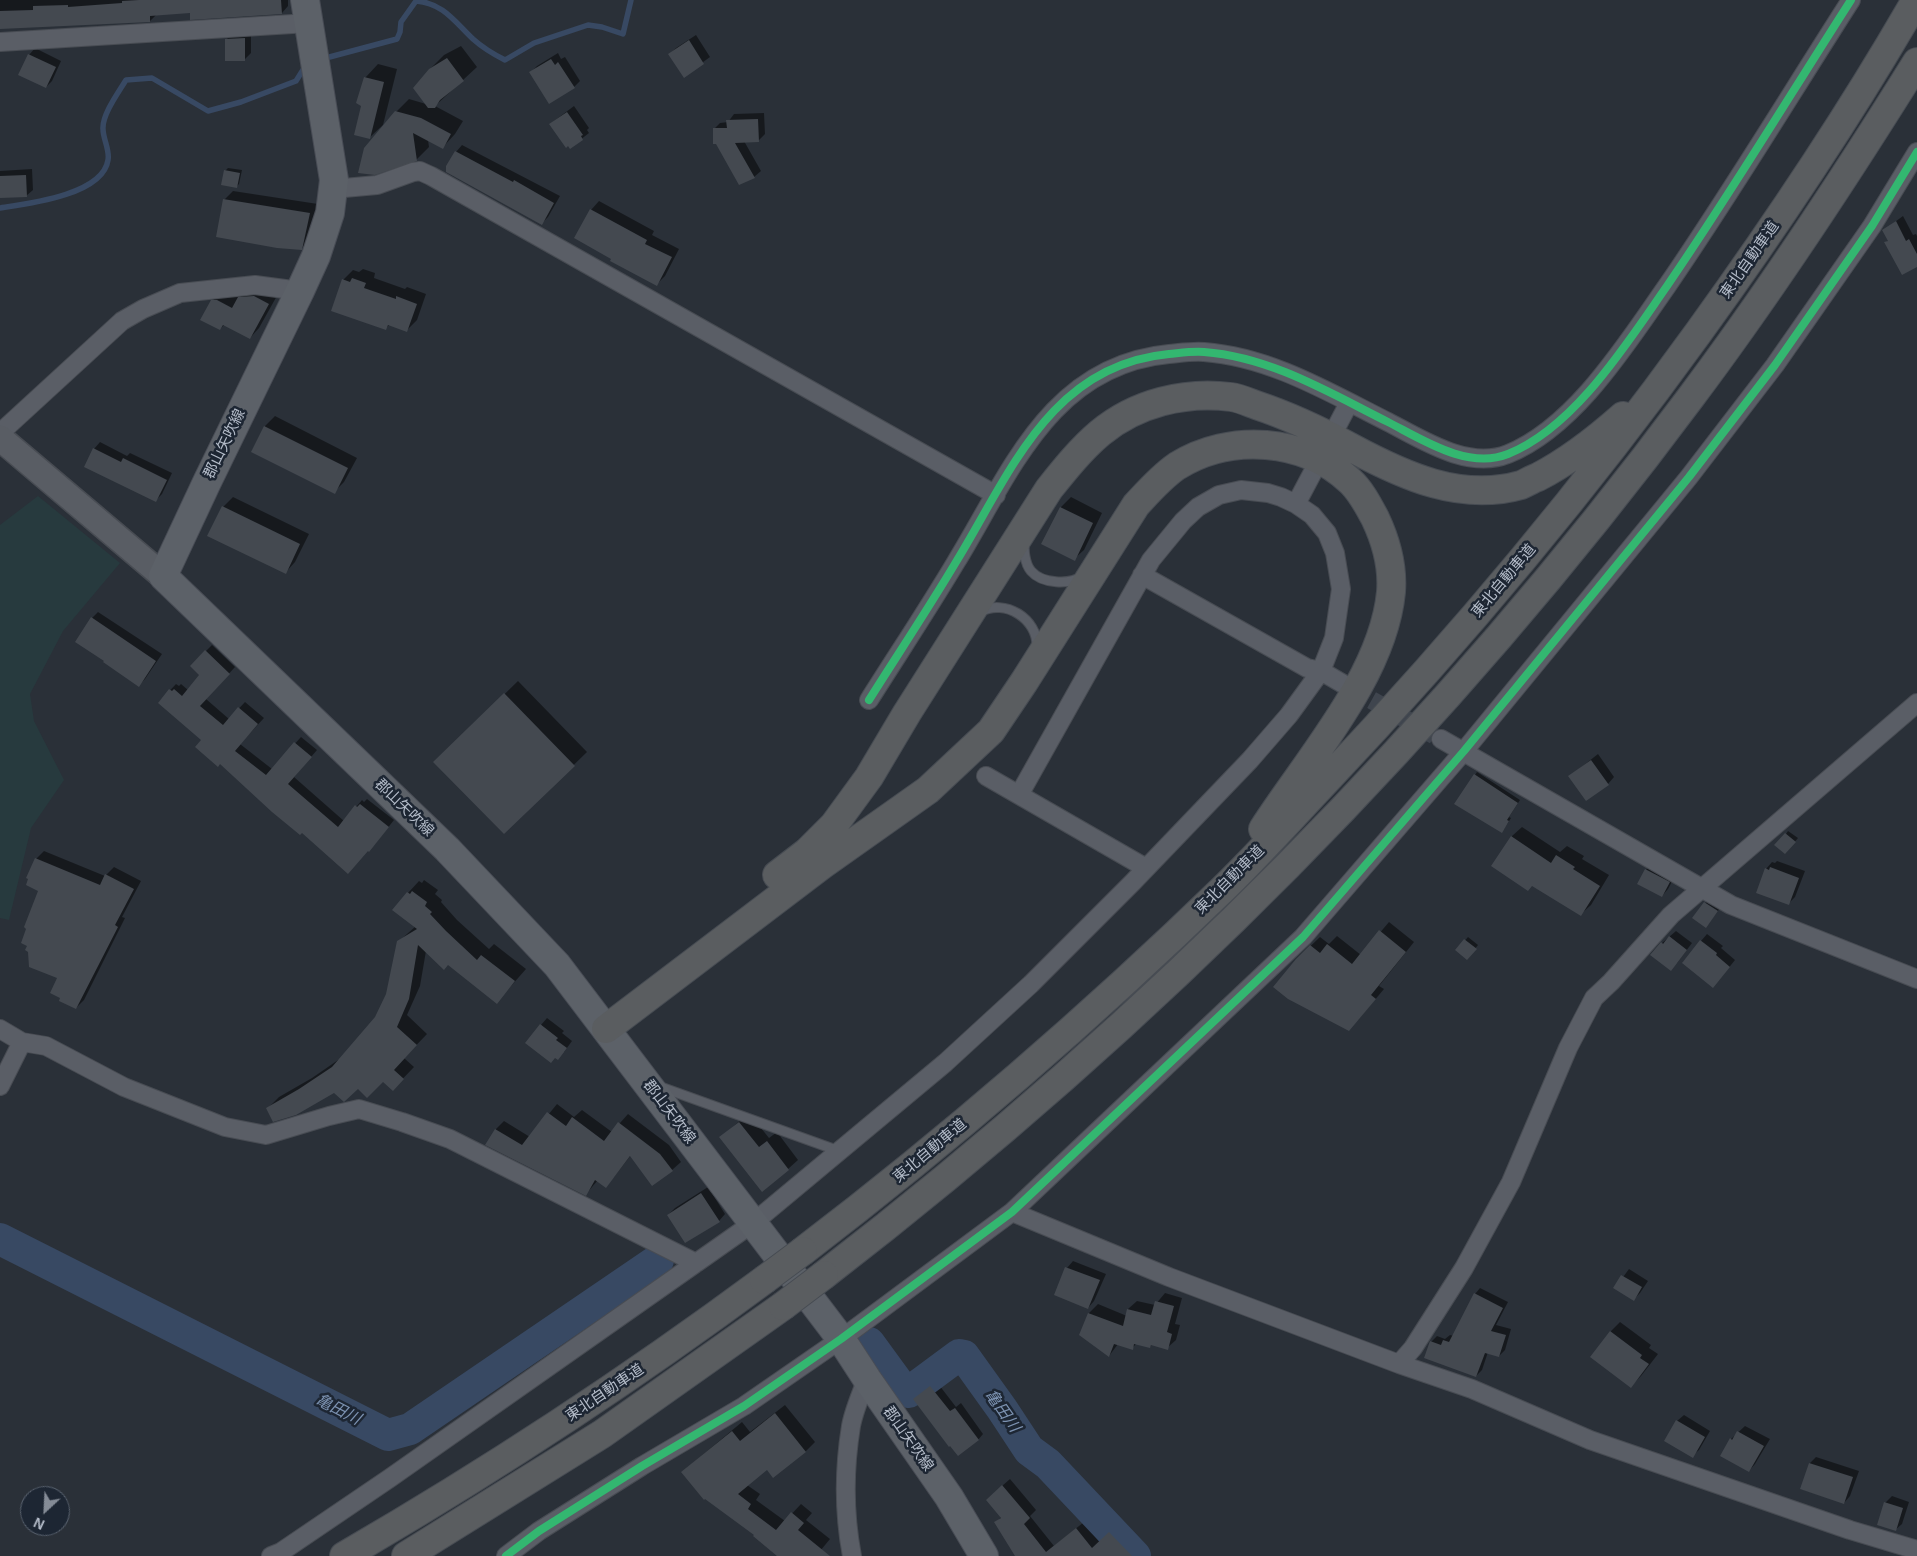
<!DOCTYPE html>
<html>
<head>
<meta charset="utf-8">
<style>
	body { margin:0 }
	#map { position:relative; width:1917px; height:1556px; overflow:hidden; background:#2a3038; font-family:Helvetica,sans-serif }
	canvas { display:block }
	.north { position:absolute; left:20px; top:1486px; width:50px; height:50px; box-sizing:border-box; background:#1d2633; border:1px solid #59626f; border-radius:50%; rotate:205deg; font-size:14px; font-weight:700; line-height:20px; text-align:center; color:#b4bcc9 }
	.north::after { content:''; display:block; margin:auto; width:18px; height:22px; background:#848b96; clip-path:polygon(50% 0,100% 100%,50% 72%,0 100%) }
</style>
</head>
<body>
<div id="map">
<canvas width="1917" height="1556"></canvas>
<div class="north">N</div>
</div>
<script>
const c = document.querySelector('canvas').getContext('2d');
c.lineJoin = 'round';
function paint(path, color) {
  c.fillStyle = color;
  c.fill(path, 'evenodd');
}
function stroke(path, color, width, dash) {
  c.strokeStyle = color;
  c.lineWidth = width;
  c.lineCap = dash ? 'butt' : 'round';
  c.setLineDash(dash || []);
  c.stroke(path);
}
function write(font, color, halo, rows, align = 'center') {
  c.font = font + ' Helvetica,"Noto Sans JP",sans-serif';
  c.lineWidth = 5;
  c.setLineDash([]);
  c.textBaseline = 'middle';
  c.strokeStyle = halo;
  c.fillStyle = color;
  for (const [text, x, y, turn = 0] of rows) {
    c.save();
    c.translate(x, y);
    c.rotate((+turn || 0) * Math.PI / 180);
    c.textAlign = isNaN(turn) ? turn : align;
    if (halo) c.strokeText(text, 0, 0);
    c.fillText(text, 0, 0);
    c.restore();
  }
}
const green = new Path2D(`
	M38,496L120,563L63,631L30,694L34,721L64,780L31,828L9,920L0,918V525Z`);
const shadow = new Path2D(`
	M0,0H288V6L282,13L191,11L157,14L150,21L0,27Z
	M251,32V53L244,60L227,39L233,33Z
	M696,35L710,57L684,76L670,54L676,48Z
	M461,46L477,67L435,106L463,121L455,134L443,147L428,140L429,147L416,160L396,112L409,99L426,104L430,69L444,55Z
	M35,48L61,61L52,81L46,87L29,55Z
	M558,53L561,59L565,57L580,81L574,87L530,73L537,66Z
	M378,64L397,69L383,125L369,138L362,105L365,78Z
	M574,106L589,128L587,130L589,133L571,147L550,124Z
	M764,113L765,134L759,140L744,141L761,171L754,177L717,142L714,129L720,123L728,122L734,114Z
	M462,145L560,196L548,217L542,223L456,152Z
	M228,168L242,170L239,184L236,187L225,171Z
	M32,169L33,190L26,196L0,197V171Z
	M233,191L318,204L310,240L301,249L224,200Z
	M599,201L654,231L652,235L679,249L665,276L657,284L591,210Z
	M1903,216L1913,235L1916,234L1917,236V266L1886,243L1889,240L1884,230Z
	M363,269L375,273L374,278L405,289L407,287L426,294L417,320L407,330L390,324L385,329L343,280L353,270L359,272Z
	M250,288L278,294L259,328L250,338L225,324L220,329L212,301L222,291L227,290L240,297Z
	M275,416L357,458L344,482L334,492L252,451L265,426Z
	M100,442L127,456L130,453L172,473L162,494L156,500L94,449Z
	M233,497L309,534L295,562L286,572L223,507Z
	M1071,497L1102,513L1084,550L1074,559L1043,544L1061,507Z
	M98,612L162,654L145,679L139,685L92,618Z
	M212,645L235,667L206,699L229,719L245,702L264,718L240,744L272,769L301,737L317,750L294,777L344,821L362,800L364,802L367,799L394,820L375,844L368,850L203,740L159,702L176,684L179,686L181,684L188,690L201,675L191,666Z
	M518,681L587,752L504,833L435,762Z
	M1598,754L1614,777L1608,784L1570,776Z
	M1477,772L1520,800L1509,817L1511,818L1504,829L1475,775Z
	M1522,827L1560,852L1567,846L1584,856L1582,859L1609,875L1591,905L1581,914L1533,885L1493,866L1512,836Z
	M1788,831L1798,838L1788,850L1786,834Z
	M44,851L105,876L114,867L141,881L122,917L125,918L84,1000L76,1008L59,978L40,890L36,859Z
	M1777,861L1805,871L1795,897L1788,904L1766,869L1772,862L1775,863Z
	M1652,863L1675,876L1668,889L1662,896L1646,870Z
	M424,880L438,890L435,894L442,900L441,902L457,920L489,949L494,944L526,969L497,1002L448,964L426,951L420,986L407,1015L427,1034L404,1058L414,1067L393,1089L383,1080L268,1108L279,1097L312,1078L341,1058L376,1018L387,994L398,942L416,926L408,893L419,881L422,883Z
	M1708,900L1720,908L1709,923L1694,917Z
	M1389,922L1414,942L1379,986L1384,989L1358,1020L1296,960L1320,937L1329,944L1337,936L1361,955Z
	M1676,931L1692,943L1677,963L1662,943Z
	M1707,934L1723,946L1721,948L1735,960L1719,980L1683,962Z
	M1468,937L1478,945L1470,955L1457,950Z
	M547,1018L564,1031L562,1033L572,1041L564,1052L541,1025Z
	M557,1104L574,1117L582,1110L612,1132L628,1114L669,1145L681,1162L672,1170L631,1155L614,1177L598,1180L586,1194L487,1144L496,1129L504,1121L530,1137Z
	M749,1113L769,1138L777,1132L798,1160L788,1169L721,1137Z
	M708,1187L725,1214L719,1221L668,1215L675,1208Z
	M1073,1261L1106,1274L1094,1301L1088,1308L1067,1268Z
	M1629,1269L1648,1281L1640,1293L1634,1299L1615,1288Z
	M1480,1288L1508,1302L1496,1325L1511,1329L1505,1350L1499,1356L1488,1352L1482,1370L1476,1376L1431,1342L1437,1336L1445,1339L1450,1335L1454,1336L1475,1294Z
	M1165,1293L1182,1298L1175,1324L1180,1325L1176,1340L1167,1348L1152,1344L1150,1347L1137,1343L1132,1348L1118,1344L1109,1356L1080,1335L1089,1313L1098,1304L1127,1316L1128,1309L1137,1301L1155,1305Z
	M1620,1322L1651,1345L1649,1348L1658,1354L1641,1376L1631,1386L1610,1332Z
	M936,1381L956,1407L961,1403L983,1434L978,1440L920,1394Z
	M785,1405L815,1442L805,1452L767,1469L747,1485L760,1494L756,1500L785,1521L801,1504L812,1513L806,1520L830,1539L816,1556H784L682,1472L742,1422L750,1432Z
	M1684,1415L1710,1431L1699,1450L1692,1456L1677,1421Z
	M1745,1426L1770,1439L1755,1464L1749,1471L1731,1439Z
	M1816,1457L1859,1471L1850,1496L1844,1503L1801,1489L1810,1463Z
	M1010,1479L1036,1510L1030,1516L1054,1546L1084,1522L1100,1542L1117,1526L1146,1556H1017L996,1523L1002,1516L994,1493Z
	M1892,1496L1909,1502L1902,1524L1895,1530L1885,1503Z`);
const stream = new Path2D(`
	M322,59L397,39L400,32L401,22L416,1C443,3 455,22 473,39C483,48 493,54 505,60L534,43L588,25L602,27L623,34L631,0
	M0,208C27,204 103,195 108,160C110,150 103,139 103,129C102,115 118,93 126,80L152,78L208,111L241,102L296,81L306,65`);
const river = new Path2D(`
	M0,1239L388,1435L410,1429L658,1260
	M869,1343L904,1391L909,1392L959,1355L964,1356L1002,1409L1029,1450L1048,1464L1135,1556`);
const building = new Path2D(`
	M139,0H281L282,14L190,20V13L150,16V22L0,29V11L33,10V6L68,5V7L122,3V1Z
	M245,38V61H225V39Z
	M689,40L704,64L684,78L668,54Z
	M28,54L56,67L46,88L18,75Z
	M447,58L464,81L440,100L435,108H428L413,88L429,69Z
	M551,59L555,65L558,62L575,88L549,104L529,72Z
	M364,77L384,82L370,139L354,135L361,106L356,103Z
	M395,111L421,118L451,134L443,149L413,133L417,161L375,175L358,173L364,148Z
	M567,112L583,135L581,136L583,140L570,149L568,146L566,148L549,124Z
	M758,119L759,142L735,143L755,178L739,185L716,144H713V128H727L726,120Z
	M455,151L513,182L514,180L554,203L542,225L446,172V166Z
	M224,170L240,173L237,188L221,185Z
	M26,175L27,197L0,198V176Z
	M223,199L310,213L302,250L277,248L216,237Z
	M590,209L647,240L645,244L672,257L657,286L610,261L611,259L574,238Z
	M1896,221L1906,241L1909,239L1917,254V267L1902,275L1884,242L1888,241L1882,230Z
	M352,278L366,283L364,288L396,299V296L417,304L407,332L388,325L386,330L331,311L342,279L350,282Z
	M254,296L269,304L250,339L223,325L220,330L200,320L211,300H217L232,308L238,297Z
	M264,426L348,468L335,494L251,452Z
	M93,448L121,462L123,458L167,480L156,502L84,467Z
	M222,506L300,544L286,574L207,536Z
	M1060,507L1093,523L1075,561L1041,544Z
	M91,617L156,661L139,687L103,662L104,661L75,642Z
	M205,650L230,674L200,706L223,725L238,707L258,724L235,751L266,775L294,742L312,757L288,784L338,827L355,805L357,807L360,804L389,827L369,852L368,851L348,874L302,833L300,835L272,812L220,764L218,767L195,747L201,740L158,703L169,689L172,691L174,689L182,696L199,675L190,666Z
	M504,693L575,766L504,834L433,762Z
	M1591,760L1609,785L1586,801L1568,776Z
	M1474,774L1518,803L1507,820L1509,821L1502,833L1454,804Z
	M1785,833L1796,842L1785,854L1774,845Z
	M1511,836L1551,863L1556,855L1575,867L1573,869L1600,886L1581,916L1532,886L1528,891L1491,866Z
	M35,858L100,885L105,874L134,889L115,925L118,927L76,1009L59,1001L60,998L50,993L57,978L29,967L28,952L25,950L27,946L21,943L26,929L24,927L38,891L26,885L28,879L26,878Z
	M1770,867L1799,878L1789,905L1756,893L1765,868L1769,870Z
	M1645,869L1670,882L1662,897L1637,884Z
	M412,891L427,902L425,906L432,912L430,914L446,931L477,960L481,955L515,981L497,1004L448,965L444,970L418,945L409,999L397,1027L417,1045L394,1070L404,1079L393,1091L383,1082L367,1098L358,1089L344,1102L334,1093L296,1115L273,1122L266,1108L299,1089L332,1067L375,1017L386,994L397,941L417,929L392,910L407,892L410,894Z
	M1704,902L1718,911L1706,928L1692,918Z
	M1379,930L1406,952L1371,995L1376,999L1349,1031L1288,999L1273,987L1296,959L1310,945L1320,953L1327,944L1352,964Z
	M1669,936L1687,950L1671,971L1650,955L1661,942L1663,944Z
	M1464,939L1477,949L1467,960L1455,950Z
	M1700,940L1717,953L1716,955L1730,967L1713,988L1682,963Z
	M540,1024L558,1038L556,1040L567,1048L558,1060L555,1058L551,1063L525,1043Z
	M547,1112L566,1126L572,1117L604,1141L618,1122L660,1154L673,1171L652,1186L630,1156L606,1188L595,1180L586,1196L485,1145L495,1129L522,1145Z
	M739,1122L759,1147L767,1141L789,1170L762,1192L719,1137Z
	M701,1193L720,1222L685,1243L667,1215Z
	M1065,1267L1100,1280L1088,1309L1054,1295Z
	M1621,1275L1642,1287L1634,1301L1613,1288Z
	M1474,1293L1503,1308L1491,1331L1506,1335L1499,1357L1485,1353L1476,1377L1424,1358L1430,1341L1441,1345L1443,1340L1449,1342Z
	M1155,1301L1174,1306L1167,1332L1172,1334L1168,1350L1151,1345L1150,1348L1134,1344L1133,1350L1114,1344L1109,1357L1079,1335L1088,1313L1123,1326L1127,1309L1151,1315Z
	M1610,1331L1642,1355L1640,1358L1649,1364L1631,1388L1590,1357Z
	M930,1386L950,1411L955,1408L979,1440L958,1456L950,1446L949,1447L913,1399Z
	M775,1413L806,1452L773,1478L767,1470L738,1494L751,1504L748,1509L776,1530L791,1512L804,1523L798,1530L830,1556H777L753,1536L754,1535L705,1499L704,1500L681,1472L732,1431L740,1441Z
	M1676,1420L1705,1437L1693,1458L1664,1441Z
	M1737,1431L1764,1446L1749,1472L1720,1456L1730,1438L1732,1440Z
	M1809,1463L1853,1477L1844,1504L1800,1489Z
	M1002,1485L1030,1518L1024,1524L1046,1552L1076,1528L1092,1548L1109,1532L1132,1556H1015L994,1522L1001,1518L986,1500Z
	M1884,1502L1903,1508L1896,1531L1877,1525Z`);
const streetTunnel = new Path2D(`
	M1348,687L1441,739`);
const lane = new Path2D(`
	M1025,541C1023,549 1025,564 1031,571C1042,584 1070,585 1082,576
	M980,612C1005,598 1038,619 1037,647
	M658,1086L839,1151`);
const street = new Path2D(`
	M0,42L309,23
	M333,189L377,185L413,172L420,171L431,176L996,495
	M1338,424L1349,403
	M0,433L122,321L143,309L180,293L255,285L300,291
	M1296,504L1314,470
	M1142,575L1307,668L1321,671L1345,685
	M869,700C898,654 928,609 956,562C1010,474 1050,365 1169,354C1180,353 1193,351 1204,352C1271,357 1330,393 1388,422C1423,440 1468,470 1508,454C1575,427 1627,343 1667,286C1731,193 1790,95 1851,0
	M1441,739L1731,905L1917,979
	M986,776L1146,868
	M0,1029L22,1042L46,1046L124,1087L225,1127L266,1135L329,1116L359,1109L402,1122L450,1139L696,1263
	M0,1086L22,1042
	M1012,1212L1169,1277L1399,1364L1472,1389L1590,1440L1850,1530L1917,1550
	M1399,1364L1413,1348L1464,1268L1511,1182L1568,1048L1594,998L1611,982L1671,915L1917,703
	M271,1556L281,1552L390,1478L753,1223L945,1063L1031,984L1133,882L1250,760L1289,715L1321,671L1334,638L1341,589L1335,553L1327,533L1312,515L1296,504L1281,497L1268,493L1241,490L1219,495L1198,507L1183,521L1151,560L1019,795
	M506,1556L539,1531L642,1466L744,1406L841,1339L1012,1212L1303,937L1464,751L1689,477L1775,365L1872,226L1917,152
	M852,1556C844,1514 844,1469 851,1426C854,1410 861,1394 867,1379`);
const secondary = new Path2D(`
	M0,438L163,576`);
const primary = new Path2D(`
	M305,0L334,180L330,213L316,256L300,291L207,482L163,576L447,849L557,965L841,1339L867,1379L949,1497L984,1556`);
const highway = new Path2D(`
	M777,875L807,852L834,825L869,777L907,713L1049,489C1065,469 1081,449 1100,433C1136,403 1185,391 1231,397C1239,398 1248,402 1256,405C1289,416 1321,431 1352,448C1404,476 1461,502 1521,485C1526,483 1532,479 1538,477C1569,461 1597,439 1623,416
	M606,1029L822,865L928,790L991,731L1024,682L1136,505C1149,491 1161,477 1177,466C1230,433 1304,438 1350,481C1361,491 1368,505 1375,518C1386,541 1393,566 1391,592C1383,676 1308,759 1263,829
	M803,1251C951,1138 1092,1016 1226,886C1260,853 1292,817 1325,782C1459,640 1584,491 1698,333C1776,225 1850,115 1916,0
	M824,1275C1151,1023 1445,728 1691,397C1772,289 1846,176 1917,62
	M344,1556C489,1472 629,1380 764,1280
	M406,1556L602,1434L783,1306`);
const highwayBridge = new Path2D(`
	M764,1280L803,1251
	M783,1306L824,1275`);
const cycleway = new Path2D(`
	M869,700C898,654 928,609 956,562C1010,474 1050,365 1169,354C1180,353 1193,351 1204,352C1271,357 1330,393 1388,422C1423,440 1468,470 1508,454C1575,427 1627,343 1667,286C1731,193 1790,95 1851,0
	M506,1556L539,1531L642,1466L744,1406L841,1339L1012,1212L1303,937L1464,751L1689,477L1775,365L1872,226L1917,152`);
const streetNames = [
	["東北自動車道",1750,260,-55],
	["郡山矢吹線",225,444,-64],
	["東北自動車道",1504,581,-50],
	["郡山矢吹線",404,808,44],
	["東北自動車道",1230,880,-45],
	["郡山矢吹線",669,1112,53],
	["東北自動車道",930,1151,-40],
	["東北自動車道",605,1393,-34],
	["郡山矢吹線",908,1439,55]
];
const waterNames = [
	["亀田川",338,1410,27],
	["亀田川",1002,1411,55]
];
paint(green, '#273a3e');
paint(shadow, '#0007');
stroke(stream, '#384963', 5.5);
stroke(river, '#384963', 32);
paint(building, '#444950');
stroke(streetTunnel, '#3f454e', 18, [18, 9]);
stroke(lane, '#484c53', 11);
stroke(street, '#484c53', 20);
stroke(secondary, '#484c53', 28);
stroke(primary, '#484c55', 30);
stroke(highway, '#474c53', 30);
stroke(lane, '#5a5e66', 9);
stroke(street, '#5a5e66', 18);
stroke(secondary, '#595d64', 25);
stroke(primary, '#5c6168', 28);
stroke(highway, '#5a5d60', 28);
stroke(highwayBridge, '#474c53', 30, []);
stroke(highwayBridge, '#5a5d60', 28);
stroke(cycleway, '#33b770', 8);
write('15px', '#b4bcc9', '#1d2633', streetNames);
write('italic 16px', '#7c92b1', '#1d2633', waterNames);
</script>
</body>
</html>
